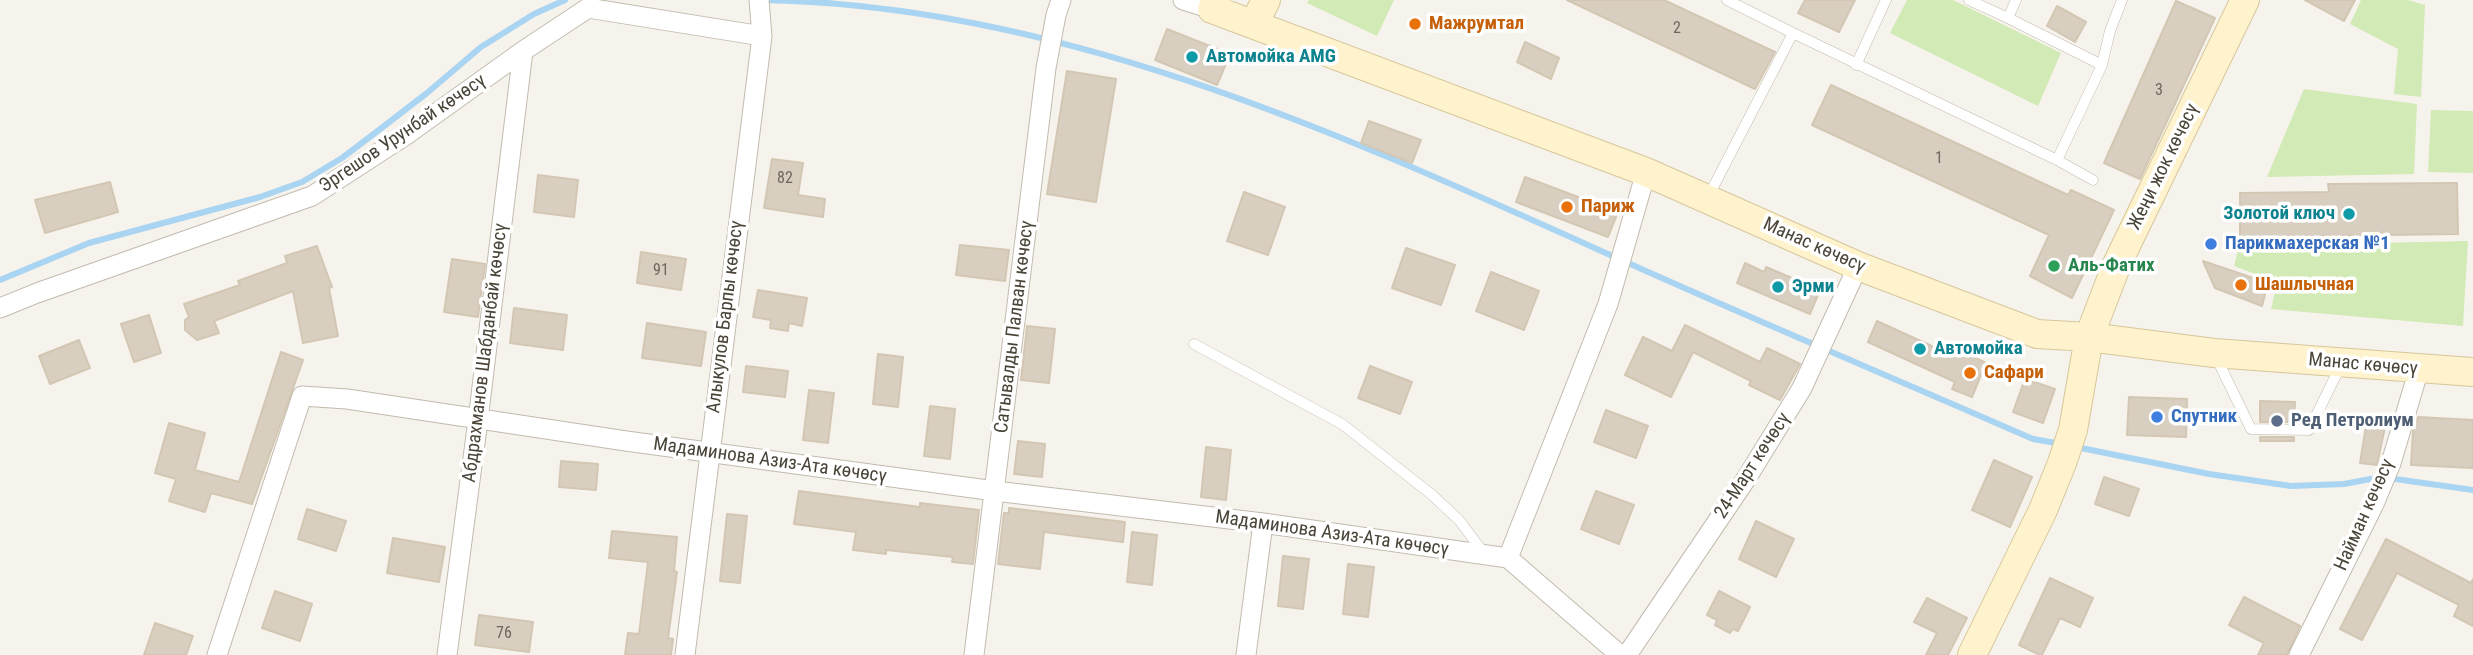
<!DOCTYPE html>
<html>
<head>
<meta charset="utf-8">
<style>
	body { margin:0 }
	canvas { display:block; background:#f6f3ec }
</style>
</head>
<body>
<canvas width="2473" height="655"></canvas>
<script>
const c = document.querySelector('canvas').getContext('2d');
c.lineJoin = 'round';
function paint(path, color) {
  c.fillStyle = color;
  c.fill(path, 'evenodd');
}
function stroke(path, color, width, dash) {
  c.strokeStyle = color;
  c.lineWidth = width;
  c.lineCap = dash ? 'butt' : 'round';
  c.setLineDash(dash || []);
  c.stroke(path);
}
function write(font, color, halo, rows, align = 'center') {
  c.font = font + ' "Roboto Condensed",sans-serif';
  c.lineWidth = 7;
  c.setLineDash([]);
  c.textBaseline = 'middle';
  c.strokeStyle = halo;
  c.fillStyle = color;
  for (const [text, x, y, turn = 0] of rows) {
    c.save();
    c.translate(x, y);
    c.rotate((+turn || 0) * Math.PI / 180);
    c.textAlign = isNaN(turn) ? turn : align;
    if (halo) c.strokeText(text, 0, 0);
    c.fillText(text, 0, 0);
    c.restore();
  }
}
const green = new Path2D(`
	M1309,0H1394L1377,36L1307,3Z
	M1907,0H1953L2061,53L2038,106L1890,33Z
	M2361,0H2408L2425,5L2421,97L2394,94L2398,49L2350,24Z
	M2304,89L2417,104L2414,174L2267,177Z
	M2431,110L2473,111V173L2428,172Z
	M2468,241L2463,326L2271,309L2277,282L2234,266L2239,246Z`);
const stream = new Path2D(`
	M762,0C1068,5 1354,140 1628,263C1762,323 1898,380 2033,439L2062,444
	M0,280L89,243L260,197L302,182L342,158L375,133L427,93L481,47L534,14L565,0
	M2076,447L2209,474L2291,486L2344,484L2381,477L2473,490`);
const building = new Path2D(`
	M1567,0H1664L1775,52L1755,89Z
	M1805,0H1855L1839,32L1798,13Z
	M2305,0H2355L2344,21Z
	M2176,1L2215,18L2140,179L2104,163Z
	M2057,6L2086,22L2075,42L2047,26Z
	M1167,29L1230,54L1217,85L1155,60Z
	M1525,42L1559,58L1551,79L1517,62Z
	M1067,71L1116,79L1096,202L1047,194Z
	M1831,85L2068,195L2071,190L2114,210L2072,298L2030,276L2049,235L1812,125Z
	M1369,121L1421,140L1412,163L1361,143Z
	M772,159L803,163L798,195L825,199L823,217L764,208Z
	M538,175L578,180L574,217L534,212Z
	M1525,177L1618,212L1608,237L1516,202Z
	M110,182L118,212L45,233L35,200Z
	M2457,183L2458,234L2240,237V193L2329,192L2328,184Z
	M1244,192L1285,207L1268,255L1227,241Z
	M960,245L1009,250L1005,281L956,275Z
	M317,246L332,287L329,288L338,336L303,343L293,291L214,321L219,333L197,340L185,330V320L189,317L184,304L240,285L238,281L287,263L285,256Z
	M1406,248L1455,265L1441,305L1392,288Z
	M641,252L686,259L681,290L637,283Z
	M452,259L485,264L478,317L444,312Z
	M2203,261L2268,283L2262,306L2215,288Z
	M1745,263L1764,272L1766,267L1820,290L1810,314L1737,283Z
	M1491,272L1539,291L1524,330L1476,311Z
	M758,290L807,298L802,326L789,323L788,331L770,328L771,320L753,317Z
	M514,308L567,315L563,350L510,343Z
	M149,315L161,353L134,362L121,324Z
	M1877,321L1936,348L1940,341L1986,363L1972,397L1952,389L1955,382L1868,342Z
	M647,323L706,332L701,366L642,358Z
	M1685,325L1760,362L1767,348L1800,364L1780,400L1749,385L1751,381L1693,352L1671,397L1625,375L1643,337L1672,351Z
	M1027,326L1055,329L1049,383L1021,380Z
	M79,340L90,368L50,384L39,356Z
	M281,352L303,360L252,504L211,493L205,512L169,501L176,479L155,473L169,423L205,433L195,470L239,482Z
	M878,354L903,357L898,407L873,404Z
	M746,366L788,371L785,397L743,392Z
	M1370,366L1412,382L1400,414L1358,398Z
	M2025,379L2055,389L2043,423L2013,412Z
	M809,390L834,393L828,443L803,440Z
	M2129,397L2187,399L2186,437L2127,435Z
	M2260,401L2295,402L2294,422H2260Z
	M930,406L955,409L950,459L924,456Z
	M1606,410L1648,426L1636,458L1594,442Z
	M2418,417L2473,420V468L2411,465L2413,431Z
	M2367,420L2386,422L2377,465L2360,463Z
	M2260,437H2294V441H2260Z
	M1018,441L1045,444L1042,477L1014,474Z
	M1206,447L1231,450L1226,500L1201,497Z
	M1994,460L2032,477L2010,527L1972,510Z
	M561,461L598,464L596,490L559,487Z
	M2104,477L2139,489L2129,516L2095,504Z
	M799,491L920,507V503L979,510L973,564L952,562L953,557L886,550V554L853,550L856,532L794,524Z
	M1596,491L1634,505L1619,544L1581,529Z
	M1009,508L1125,522L1123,542L1044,532L1040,569L998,564L1004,513H1009Z
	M307,509L346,521L336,551L298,539Z
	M727,514L747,516L740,583L720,581Z
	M1756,521L1794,539L1776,577L1739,559Z
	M612,531L677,537L674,571L677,572L668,638L673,639L671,655H625L628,633L639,634L648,562L609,558Z
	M1132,532L1157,535L1152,585L1127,582Z
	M393,538L445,547L439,582L387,573Z
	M2386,539L2471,583L2473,579V626L2454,616L2459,605L2397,573L2362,640L2340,629Z
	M1283,556L1309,559L1303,609L1278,606Z
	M1348,564L1374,567L1368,617L1343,614Z
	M2050,578L2093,598L2080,627L2060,618L2042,655H2040L2019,645Z
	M275,591L312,604L300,641L262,628Z
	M1719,591L1750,607L1738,631L1733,629L1730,633L1715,625L1717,620L1707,615Z
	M2244,597L2300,626L2287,655H2258L2264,643L2229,625Z
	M1927,598L1967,618L1948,655H1926L1937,633L1914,622Z
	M479,615L533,622L529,652L475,645Z
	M155,623L193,636L186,655H144Z`);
const lane = new Path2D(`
	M1969,0L2008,18L2016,0
	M2008,18L2102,65
	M1793,33L2057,160L2093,180
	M1856,65L1886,0
	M2057,160L2102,65L2110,31L2122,0
	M1708,197L1793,33L1727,0
	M1194,344L1342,424L1431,494L1459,520L1483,552
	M2216,357L2251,429L2309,430L2340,367`);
const street = new Path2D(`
	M1183,0L1212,9
	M0,308L37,293L312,196L406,135L523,51L588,8L762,36
	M1508,558L1608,304L1646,172
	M1508,558L1620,655
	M217,655L302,396L347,399L626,441L995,491L1263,523L1508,558
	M447,655L478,420L523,51
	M685,655L762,36L759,0
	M974,655L1046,68L1056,15L1061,0
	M1246,655L1263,523
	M1627,655L1746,479L1802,388L1858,266
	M2299,655L2374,504L2391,463L2419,369`);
const secondary = new Path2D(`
	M1216,0L1212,9L1646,172L1858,266L2037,334L2089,337L2214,353L2473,372
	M1254,24L1266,0
	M1972,655L2043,510L2062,463L2073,430L2089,337L2117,264L2245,0`);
const markers = [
	[1415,24,7,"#e8710a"],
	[1192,57,7,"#0f9aa8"],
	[1567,207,7,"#e8710a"],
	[2349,214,7,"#0f9aa8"],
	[2211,244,7,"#3f7fe0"],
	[2054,266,7,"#2e9e5b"],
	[2241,285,7,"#e8710a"],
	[1778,287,7,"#0f9aa8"],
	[1920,349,7,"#0f9aa8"],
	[1970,373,7,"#e8710a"],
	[2157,417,7,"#3f7fe0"],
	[2277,421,7,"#5c6f8a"]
];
const numberNames = [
	["2",1677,29],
	["3",2159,91],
	["1",1939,159],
	["82",785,179],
	["91",661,271],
	["76",504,634]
];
const foodNames = [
	["Мажрумтал",1429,24],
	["Париж",1581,207],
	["Шашлычная",2255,285],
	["Сафари",1984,373]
];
const cultureNames = [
	["Автомойка AMG",1206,57],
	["Золотой ключ",2335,214,"right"],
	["Эрми",1792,287],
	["Автомойка",1934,349]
];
const streetNames = [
	["Эргешов Урунбай көчөсү",403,134,-34],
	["Жеңи жок көчөсү",2164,167,-64],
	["Манас көчөсү",1814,246,24],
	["Алыкулов Барпы көчөсү",726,317,-83],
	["Сатывалды Палван көчөсү",1015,327,-83],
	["Абдрахманов Шабданбай көчөсү",486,353,-83],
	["Манас көчөсү",2363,365,5],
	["Мадаминова Азиз-Ата көчөсү",770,461,8],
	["24-Март көчөсү",1753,466,-57],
	["Найман көчөсү",2365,515,-66],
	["Мадаминова Азиз-Ата көчөсү",1332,534,8]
];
const shopNames = [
	["Парикмахерская №1",2225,244],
	["Спутник",2171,417]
];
const leisureNames = [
	["Аль-Фатих",2068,266]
];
const serviceNames = [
	["Ред Петролиум",2291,421]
];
paint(green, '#d2eab5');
stroke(stream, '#a9d4f2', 6);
paint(building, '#d8cfc1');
stroke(building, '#d3c7b4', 2);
stroke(lane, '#c2bbae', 11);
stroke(street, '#c2bbae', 21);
stroke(secondary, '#d6c79b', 30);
stroke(lane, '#fff', 10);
stroke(street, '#fff', 19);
stroke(secondary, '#fff3cd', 28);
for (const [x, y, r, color] of markers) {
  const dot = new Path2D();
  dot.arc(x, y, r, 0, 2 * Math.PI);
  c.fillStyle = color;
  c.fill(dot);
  stroke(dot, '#fff', 2.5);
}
write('16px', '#6e675b', null, numberNames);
write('bold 19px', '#c56008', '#fff', foodNames, 'left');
write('bold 19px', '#0d838f', '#fff', cultureNames, 'left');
write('19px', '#4b4439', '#fff', streetNames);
write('bold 19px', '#366cbe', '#fff', shopNames, 'left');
write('bold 19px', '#27864d', '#fff', leisureNames, 'left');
write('bold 19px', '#4e5e75', '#fff', serviceNames, 'left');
</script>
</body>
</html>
